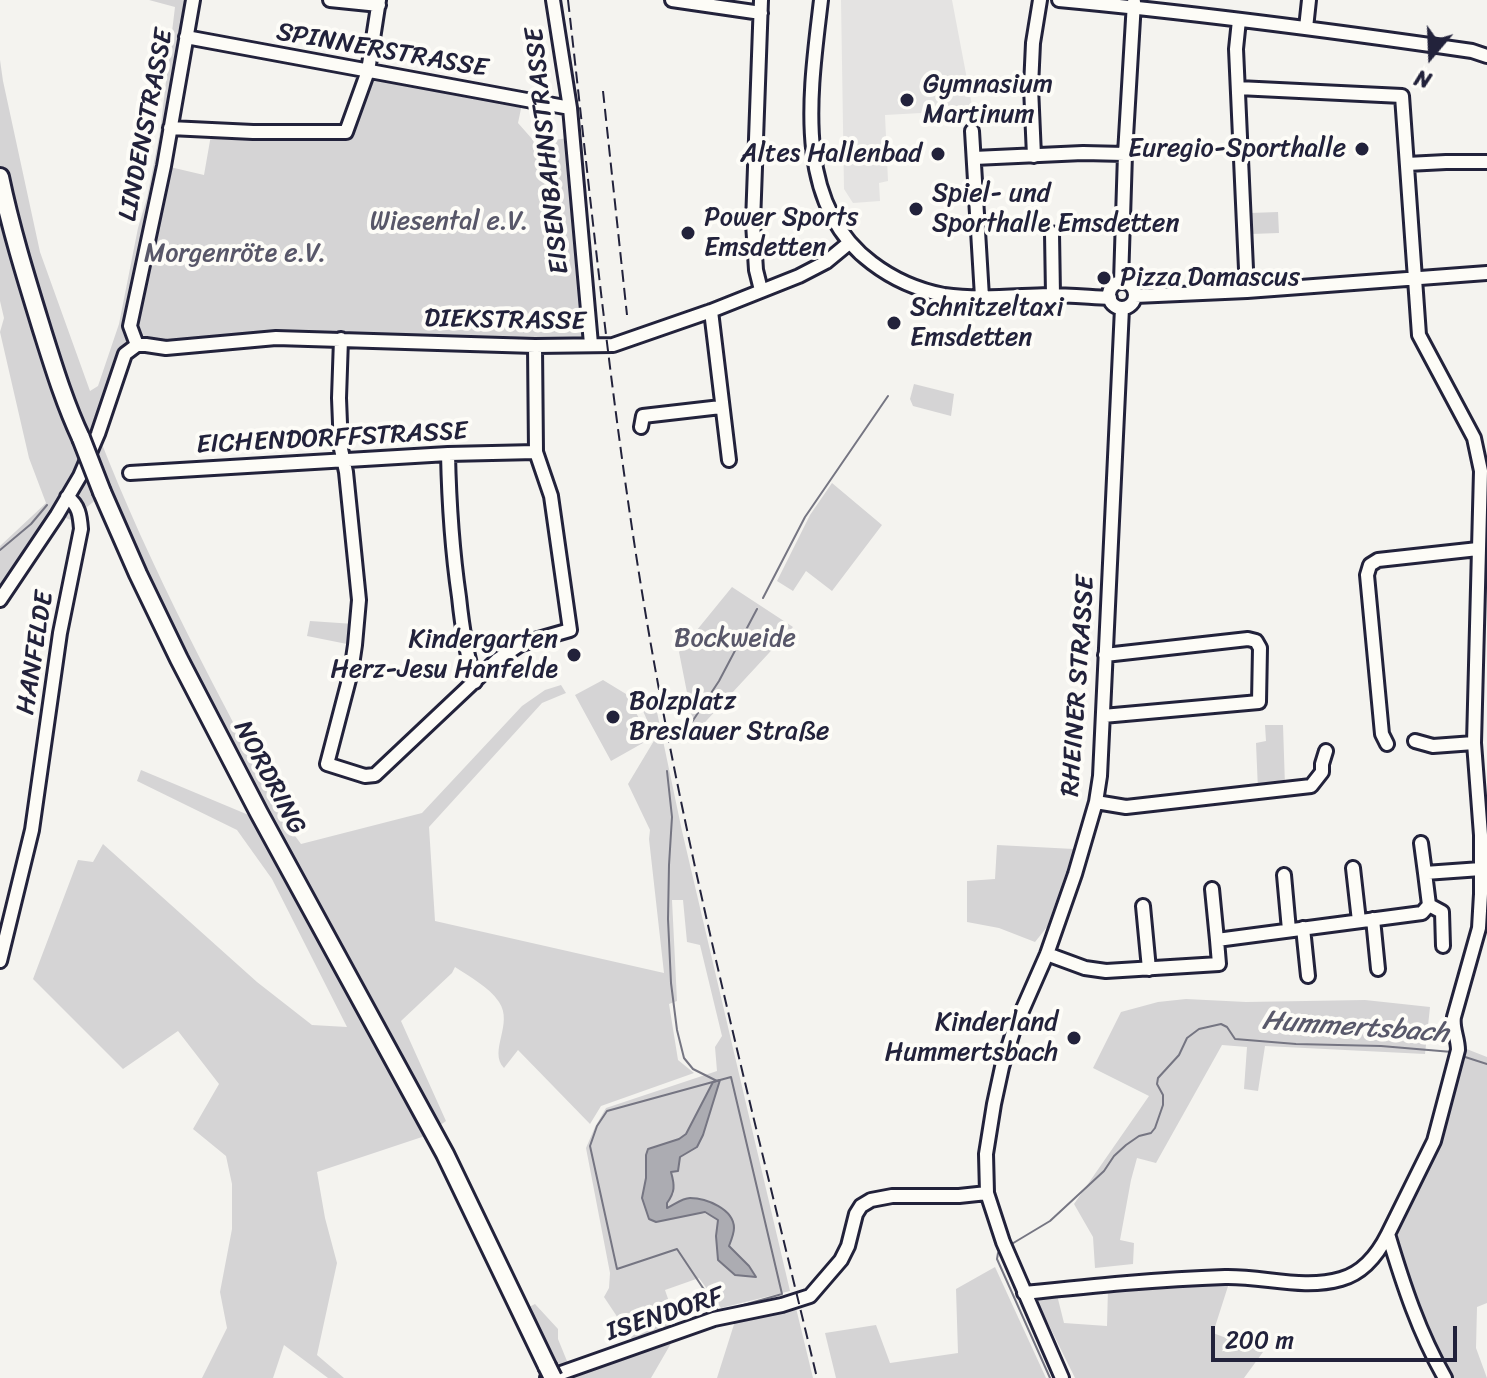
<!DOCTYPE html>
<html>
<head>
<meta charset="utf-8">
<style>
	body { margin:0 }
	#map { position:relative; width:1487px; height:1378px; overflow:hidden; background:#f4f3ef; font-family:Sriracha,sans-serif }
	canvas { display:block }
	.north { position:absolute; left:1391px; top:16px; width:80px; height:80px; -webkit-text-stroke:6px #fdfcf7; paint-order:stroke; rotate:199deg; font-size:22px; font-weight:700; line-height:32px; text-align:center; color:#22223b }
	.north::after { content:''; display:block; margin:auto; width:28px; height:36px; background:#22223b; clip-path:polygon(50% 0,100% 100%,50% 72%,0 100%) }
	.scale { position:absolute; left:1211px; top:1326px; width:246px; height:36px; box-sizing:border-box; border:4px solid #22223b; border-top:0; padding-left:10px; font-size:24px; line-height:28px; white-space:nowrap; color:#22223b; -webkit-text-stroke:6px #fdfcf7; paint-order:stroke }
</style>
</head>
<body>
<div id="map">
<canvas width="1487" height="1378"></canvas>
<div class="north">N</div>
<div class="scale">200 m</div>
</div>
<script>
const c = document.querySelector('canvas').getContext('2d');
c.lineJoin = 'round';
function paint(path, color) {
  c.fillStyle = color;
  c.fill(path, 'evenodd');
}
function stroke(path, color, width, dash) {
  c.strokeStyle = color;
  c.lineWidth = width;
  c.lineCap = dash ? 'butt' : 'round';
  c.setLineDash(dash || []);
  c.stroke(path);
}
function write(font, color, halo, rows, align = 'center') {
  c.font = font + ' Sriracha,sans-serif';
  c.lineWidth = 8;
  c.setLineDash([]);
  c.textBaseline = 'middle';
  c.strokeStyle = halo;
  c.fillStyle = color;
  for (const [text, x, y, turn = 0] of rows) {
    c.save();
    c.translate(x, y);
    c.rotate((+turn || 0) * Math.PI / 180);
    c.textAlign = isNaN(turn) ? turn : align;
    if (halo) c.strokeText(text, 0, 0);
    c.fillText(text, 0, 0);
    c.restore();
  }
}
const built = new Path2D(`
	M841,0H952L974,116L961,120L957,111L885,115L888,181L879,183L880,201L853,203L844,189Z`);
const green = new Path2D(`
	M149,0H182L192,2L130,349L98,434C151,571 221,700 290,829L301,844L422,813L522,706L545,690L561,685L566,693L542,703L429,827L435,921L664,973L649,839L650,830L628,784L655,739L638,699L653,693L682,831L790,1291L721,1308L699,1278L665,1290L677,1325L634,1342L604,1297L609,1288L610,1273L586,1148L595,1127L606,1108L717,1071L715,1047L722,1036L700,945L687,942L683,900H672L677,1001L669,1004L678,1060L694,1073L601,1106L590,1124L518,1050L504,1068C488,1051 514,1024 499,1002C489,987 470,977 455,967L452,973L401,1021L446,1121L425,1136L317,1172L325,1218L337,1263L317,1355L344,1378H328L284,1345L273,1378H202L227,1328L220,1292L232,1229V1184L226,1156L193,1129L219,1084L178,1031L123,1069L33,979L78,860L93,862L103,844L257,982L312,1025L347,1027L272,879L237,830L137,781L141,770L251,816L264,810L156,598L108,490L71,520L58,515L0,600V546L46,503L29,458L0,332L4,318L0,301V60L3,81L40,252L90,391L98,386L119,324L138,228L147,198L160,132L175,7ZM720,1081L703,1135L697,1147L680,1157L671,1172L674,1193L667,1203L668,1209L687,1198L734,1228L729,1246L749,1266L718,1260L716,1236L718,1220C695,1206 691,1216 668,1220C662,1222 655,1220 649,1219L642,1198L646,1178V1155L656,1146L679,1139L686,1134L713,1082Z
	M375,77L522,104L518,123L533,140L534,143L568,138L583,335L579,341L295,333L161,341L142,335L135,328L170,167L204,175L211,135L351,136L368,81Z
	M1278,212L1279,233L1251,234L1250,213Z
	M914,384L954,394L951,416L913,406L910,399Z
	M832,483L882,525L832,591L806,571L793,591L777,581L810,515Z
	M732,587L793,627L695,733L679,652Z
	M310,621L354,624L352,645L307,636Z
	M603,680L626,694L650,739L611,761L575,695Z
	M1265,725H1283L1285,786L1258,790L1256,743L1266,741Z
	M997,845L1074,849L1047,927L1035,942L999,928L967,922V881L995,879Z
	M1186,999L1246,1002L1365,1000L1430,1007L1425,1054L1265,1046L1258,1091L1244,1089L1247,1047L1222,1045L1156,1163L1137,1158L1131,1180L1120,1240L1134,1243L1133,1264L1095,1268L1093,1237L1074,1204L1149,1096L1093,1068L1121,1012L1158,1002Z
	M1464,1048L1487,1057V1303L1477,1307L1476,1348L1487,1378H1449L1435,1353L1392,1234Z
	M995,1267L1046,1378H836L825,1333L876,1325L890,1363L958,1353L956,1289Z
	M1230,1280L1213,1333L1263,1352L1244,1378H1075L1035,1297L1057,1295L1064,1323L1107,1326L1108,1288Z
	M535,1304L558,1329V1339L569,1366L560,1370L529,1307Z
	M796,1308L813,1378H717L736,1318L788,1312Z
	M671,1338L673,1340L651,1378H562Z`);
const water = new Path2D(`
	M720,1080L703,1135L697,1147L680,1157L678,1171L671,1172C675,1186 675,1192 667,1203V1208C674,1205 682,1198 690,1198C706,1198 734,1209 734,1228C734,1233 731,1241 729,1246L749,1266L756,1277L735,1275L718,1260L716,1236L718,1220L705,1212L656,1222L649,1219L642,1198L646,1178V1155L648,1149L679,1139L686,1134L713,1082Z`);
const stream = new Path2D(`
	M0,550L31,524L47,505
	M763,598L805,517L888,396
	M684,734L719,681L757,609
	M667,771L672,817L669,865L668,919L671,983L677,1030L684,1058L693,1069L717,1081
	M1462,1056L1487,1064
	M731,1077L782,1294L719,1312L677,1249L617,1269L590,1146L597,1126L607,1111Z
	M1010,1245L1050,1221L1104,1171L1114,1156L1126,1145L1139,1136L1151,1133L1155,1128L1163,1105V1095L1157,1084L1158,1078L1179,1055L1187,1038L1199,1029L1221,1024L1227,1027L1235,1039L1296,1044L1381,1046L1452,1052
	M1001,1251L998,1253L997,1259L1050,1378`);
const minor = new Path2D(`
	M330,0L379,5
	M553,0L570,108L591,344
	M672,0L761,13
	M821,0C811,87 791,203 872,263C893,279 918,290 944,295C978,300 1014,296 1048,295C1069,295 1089,297 1110,298
	M1059,0C1197,13 1334,31 1472,51L1487,56
	M1239,20L1236,49L1247,291
	M1306,28L1309,0
	M186,37L570,108
	M1238,88L1402,96L1419,335L1474,438L1481,471L1474,743L1481,835V894L1479,928L1454,1017C1452,1028 1458,1038 1458,1050L1434,1141L1388,1234C1403,1284 1419,1333 1445,1378
	M170,128L253,132H346L368,71L379,0
	M972,131L982,297
	M1034,156L1031,87L1033,43L1040,0
	M974,158L1083,153L1125,154
	M1407,164L1446,162H1487
	M1052,233L1053,295
	M1121,282L1125,154L1134,2
	M1109 295a13 13 0 1 1 26 0a13 13 0 1 1-26 0Z
	M761,290L756,270L753,223L761,0
	M1135,296L1247,291L1487,273
	M711,311L729,460
	M341,339L339,398L341,449L346,472L359,600L355,645L351,672L327,764L365,776L375,775L497,660L521,644L570,630L551,496L536,452L535,346
	M137,345H146L166,348L276,338L535,346L613,345L711,311L799,276L826,262L849,243
	M137,345L130,326L164,166L193,0
	M641,427L643,416L721,407
	M448,454C449,502 452,549 459,597C462,626 466,654 475,682
	M130,473L448,454L536,452
	M0,600L57,515L80,476L98,434L125,354L137,345
	M1103,716L1259,702L1260,648L1256,641L1248,639L1105,655
	M1415,741L1433,746L1474,743
	M1387,744L1382,734L1367,575L1370,565L1378,560L1478,549
	M1096,802L1126,807L1311,786L1322,772V764L1326,751
	M1421,843L1425,873
	M1353,868L1359,921
	M1284,875L1289,930
	M1212,889L1217,940
	M1429,905L1442,912L1443,946
	M1143,906L1149,969
	M1373,919L1378,969
	M1303,928L1308,976
	M1047,954L1085,968L1106,971L1219,964L1217,940L1422,913L1429,905L1425,873L1481,869
	M0,961L32,830L60,633L81,529C80,516 79,505 67,497
	M1024,1293C1091,1286 1158,1279 1225,1277C1264,1276 1303,1290 1341,1279C1363,1273 1378,1254 1388,1234
	M547,1378L714,1319L782,1305L810,1296L841,1260L848,1246L856,1214L861,1206L871,1200L892,1196H959L987,1193
	M1062,1378L1003,1242L987,1193L986,1154L994,1104L1002,1067L1014,1029L1047,954L1075,874L1096,802L1100,776L1122,308`);
const major = new Path2D(`
	M0,177C11,230 27,281 43,333C54,368 65,404 81,438
	M102,492L138,574L179,659L259,813L445,1154L547,1366`);
const rail = new Path2D(`
	M568,0C594,228 616,458 658,684C701,918 762,1148 817,1378
	M603,91L627,315`);
const majorBridge = new Path2D(`
	M81,438L102,492
	M547,1366L553,1378`);
const markers = [
	[907,100,8,"#22223b"],
	[1362,149,8,"#22223b"],
	[938,154,8,"#22223b"],
	[916,209,8,"#22223b"],
	[688,233,8,"#22223b"],
	[1104,278,8,"#22223b"],
	[894,323,8,"#22223b"],
	[574,655,8,"#22223b"],
	[613,717,8,"#22223b"],
	[1074,1038,8,"#22223b"]
];
const streetNames = [
	["SPINNERSTRASSE",382,51,10],
	["LINDENSTRASSE",147,125,-79],
	["EISENBAHNSTRASSE",548,151,-96],
	["DIEKSTRASSE",505,321,1],
	["EICHENDORFFSTRASSE",332,439,-3],
	["HANFELDE",36,653,-81],
	["RHEINER STRASSE",1079,686,-86],
	["NORDRING",269,778,62],
	["ISENDORF",665,1315,-18]
];
const poiNames = [
	["Gymnasium",923,85],
	["Martinum",923,115],
	["Euregio-Sporthalle",1346,149,"right"],
	["Altes Hallenbad",922,154,"right"],
	["Spiel- und",932,194],
	["Sporthalle Emsdetten",932,224],
	["Power Sports",704,218],
	["Emsdetten",704,248],
	["Pizza Damascus",1120,278],
	["Schnitzeltaxi",910,308],
	["Emsdetten",910,338],
	["Kindergarten",558,640,"right"],
	["Herz-Jesu Hanfelde",558,670,"right"],
	["Bolzplatz",629,702],
	["Breslauer Straße",629,732],
	["Kinderland",1058,1023,"right"],
	["Hummertsbach",1058,1053,"right"]
];
const parkNames = [
	["Wiesental e.V.",449,222],
	["Morgenröte e.V.",235,254],
	["Bockweide",735,639]
];
const waterNames = [
	["Hummertsbach",1355,1028,4]
];
paint(built, '#e4e3e2');
paint(green, '#d5d4d5');
paint(water, '#acacb2');
stroke(water, '#757582', 2);
stroke(stream, '#757582', 2);
stroke(minor, '#22223b', 18);
stroke(major, '#22223b', 22);
stroke(minor, '#fdfcf7', 12);
stroke(major, '#fdfcf7', 16);
stroke(rail, '#22223b', 2, [12, 6]);
stroke(majorBridge, '#22223b', 22, []);
stroke(majorBridge, '#fdfcf7', 16);
for (const [x, y, r, color] of markers) {
  const dot = new Path2D();
  dot.arc(x, y, r, 0, 2 * Math.PI);
  c.fillStyle = color;
  c.fill(dot);
  stroke(dot, '#fdfcf7', 3);
}
write('26px', '#22223b', '#fdfcf7', streetNames);
write('26px', '#22223b', '#fdfcf7', poiNames, 'left');
write('26px', '#585769', '#fdfcf7', parkNames);
write('italic 28px', '#59596b', '#fdfcf7', waterNames);
</script>
</body>
</html>
